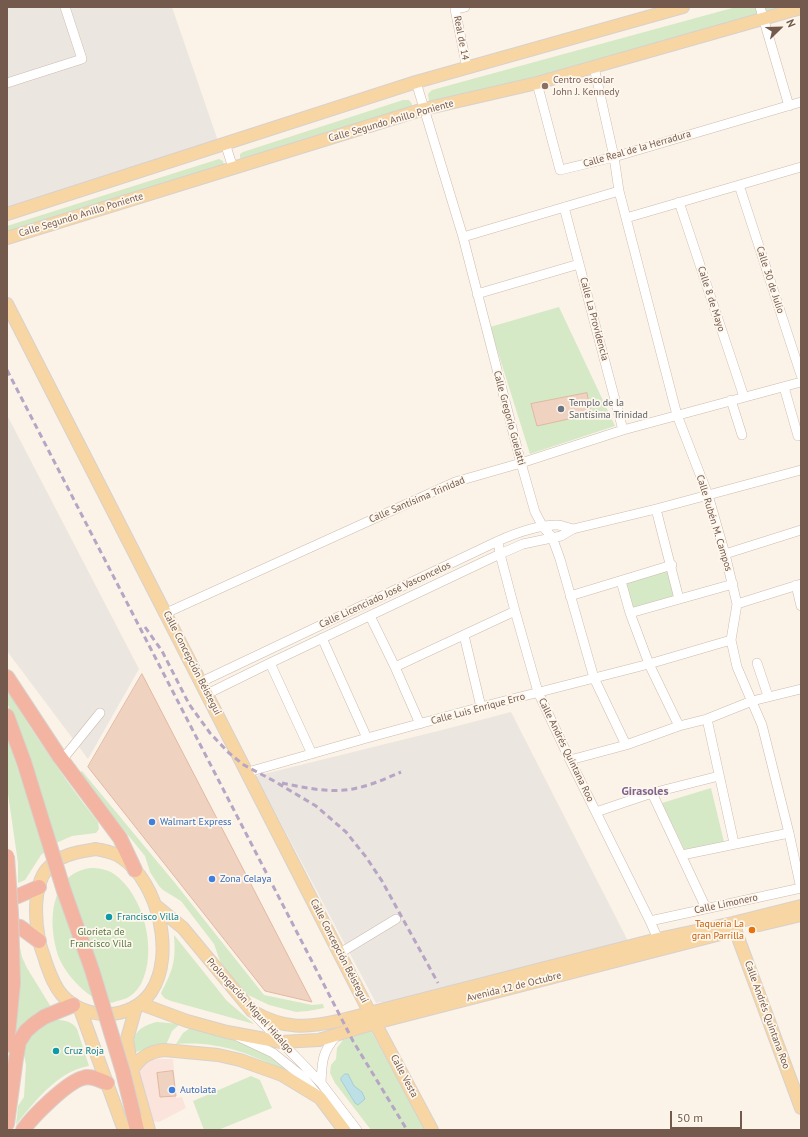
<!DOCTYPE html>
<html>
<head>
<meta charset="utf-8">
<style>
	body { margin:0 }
	#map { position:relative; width:808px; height:1137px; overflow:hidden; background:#fbf3e7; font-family:"PT Sans",sans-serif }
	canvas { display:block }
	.frame { position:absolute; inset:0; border:8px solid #745a4c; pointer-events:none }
	.north { position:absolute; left:760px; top:8px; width:40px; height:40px; -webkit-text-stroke:3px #fef7ed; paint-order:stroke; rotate:67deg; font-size:11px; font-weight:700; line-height:16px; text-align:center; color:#745a4c }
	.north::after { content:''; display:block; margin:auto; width:14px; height:18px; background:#745a4c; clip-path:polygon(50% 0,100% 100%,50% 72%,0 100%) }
	.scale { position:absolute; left:670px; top:1111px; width:72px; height:18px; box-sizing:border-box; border:2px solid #745a4c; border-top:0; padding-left:5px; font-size:12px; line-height:14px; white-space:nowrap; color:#745a4c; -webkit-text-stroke:3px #fef7ed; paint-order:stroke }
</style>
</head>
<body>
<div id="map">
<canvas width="808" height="1137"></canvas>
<div class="frame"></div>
<div class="north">N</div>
<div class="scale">50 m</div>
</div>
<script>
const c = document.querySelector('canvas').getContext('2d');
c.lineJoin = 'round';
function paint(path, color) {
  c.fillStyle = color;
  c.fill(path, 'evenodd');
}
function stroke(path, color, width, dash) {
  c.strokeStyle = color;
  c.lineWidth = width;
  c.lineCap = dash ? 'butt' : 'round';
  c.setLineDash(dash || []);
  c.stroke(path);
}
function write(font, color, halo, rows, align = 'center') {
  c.font = font + ' "PT Sans",sans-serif';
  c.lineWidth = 3.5;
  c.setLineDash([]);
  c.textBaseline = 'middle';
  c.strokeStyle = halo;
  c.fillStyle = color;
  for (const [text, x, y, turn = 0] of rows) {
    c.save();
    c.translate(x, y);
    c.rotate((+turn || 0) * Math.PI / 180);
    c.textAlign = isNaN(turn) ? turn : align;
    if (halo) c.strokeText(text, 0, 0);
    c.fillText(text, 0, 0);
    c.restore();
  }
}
const commercial = new Path2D(`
	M150,1059H173L176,1098L182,1097L186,1108L159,1122L150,1121L138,1068Z`);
const industrial = new Path2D(`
	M7,7H172L219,144L7,209Z
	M7,415L139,669L88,759L7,651Z
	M511,712L628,941L383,1004L381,1002L376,1003L256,776L442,730Z`);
const green = new Path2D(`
	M736,7H782L434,105L429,101L428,94L432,90Z
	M403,100H409L412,104L411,108L242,162L240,158V154L243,152Z
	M219,159L223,161L224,166L7,236V226Z
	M559,307L615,426L530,454L490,327Z
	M671,569L676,598L631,611L623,584Z
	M7,690C35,736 65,780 98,822L99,829L96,833L72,836L56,843L41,855L25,880L18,883V863L7,787V737L26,792L39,785L7,702Z
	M82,771L175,883L264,995L312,1005L323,1004L324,1008L308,1011L296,1012L269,1005L246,994L237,985L228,974L220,961L214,944L181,901L163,890L159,886L150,872L145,856L106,808L76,775Z
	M711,788L724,842L685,851L662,803Z
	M91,868C98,868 107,869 114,874C144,895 158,951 141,984C135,994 128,999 117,1001C115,1002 111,1003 108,1003C90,1001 67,976 60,960C47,928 48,873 91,868Z
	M174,935L227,1001L254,1024L171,1001C166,999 163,998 161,993C173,970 176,961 174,935Z
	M7,941L19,942L22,957L27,968L51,1007C33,1013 26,1025 14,1039Z
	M55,1020C64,1020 72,1021 77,1029L89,1066C58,1071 34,1102 16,1125L18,1106L24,1097L26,1065L24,1055L25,1048L29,1039L39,1027Z
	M157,1022L180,1024L172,1031L166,1045L151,1047L133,1053C129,1035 140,1026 157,1022Z
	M193,1026C221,1033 264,1048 285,1069L283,1070C246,1052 218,1041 176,1044L183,1033Z
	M371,1031L426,1130H371L335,1083L330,1073L331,1065L336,1059L337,1048L343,1040Z
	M251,1076L260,1080L272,1108L218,1130H204L193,1101Z`);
const water = new Path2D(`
	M345,1074H348L354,1086L362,1092L365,1099L358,1105L355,1103L341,1080V1078Z`);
const building = new Path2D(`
	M587,393L591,414L537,426L531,404Z
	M142,674L312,1002L265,991L88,767Z
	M173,1071L176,1096L160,1097L157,1073Z`);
const minor = new Path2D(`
	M465,7L455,9L467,68
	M760,7L789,106
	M594,67L614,157L619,191L677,415L708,495L725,554L737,604L731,640L737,667L762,725L789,833L801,889
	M416,82L463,237L521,463L535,512L543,527L552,537L560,559L594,678L626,745
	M7,83L82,59L65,7
	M537,83L560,170L614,157L801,102
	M225,143L233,168
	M739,185L801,375
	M679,202L744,397
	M564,207L623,430
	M626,218L801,167
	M463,237L619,191
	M477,294L579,264
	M784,387L798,436
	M731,400L742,435
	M656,509L679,599
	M498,541L500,554L515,611L538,692L570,760L650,921L660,944
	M725,554L801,530
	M621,581L630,613L649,664L679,726
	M796,585L801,606
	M570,596L672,565
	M737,604L801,584
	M166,613L455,482L521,463L623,430L801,382
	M630,613L733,584
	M370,616L395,667L420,724
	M464,635L481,707
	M322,638L367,738
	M270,663L312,754
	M757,663L768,696
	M395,667L515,611
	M201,682L498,541C516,533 537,525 557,525C562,525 568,528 573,529
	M207,694L270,663L500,554L523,544L561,536L573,529L656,509L801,470
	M707,719L734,843
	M62,760L100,713
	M570,760L626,745L679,726L707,719L752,701L801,689
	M248,772L367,738L481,707L649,664L731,640
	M652,793L706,908
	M596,812L652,793L719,776
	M682,855L789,833
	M650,921L801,888
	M340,953L396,919
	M256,1016L321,1083L357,1130
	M239,1037L273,1053L303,1077L317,1094
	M321,1083C322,1061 322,1052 337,1035`);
const major = new Path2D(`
	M7,214L416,82L683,7
	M7,238L424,109L537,83L801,8
	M7,304L375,1023L432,1130
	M96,849C105,851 114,852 122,858C158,882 176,955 151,992C131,1021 85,1021 62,995C54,986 50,974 46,963C44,955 40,947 39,940C35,919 33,886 47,869C60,854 78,852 96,849Z
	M155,905L183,928L252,1011C284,1030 307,1028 342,1020L658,939L733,923L801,906
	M733,924L801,1108
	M759,925L801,915
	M141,1004L187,1021L227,1032L281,1042L319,1040L375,1023L736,930
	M136,1007L127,1039L132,1070L149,1130
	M80,1009L124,1130
	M132,1070C141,1057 148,1052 164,1050L218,1055L240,1060L282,1075L320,1098L344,1130`);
const highway = new Path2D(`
	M7,677L59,756L120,838L135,870
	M7,716L24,762
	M7,897L18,896L39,887
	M7,925L20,927L39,941
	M7,1045L13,983
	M134,1117L137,1130
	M7,1124L16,1058L19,1042L26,1031L34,1024L44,1017L73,1005
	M23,1130C33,1116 67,1082 83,1078C91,1075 99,1080 107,1083`);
const rail = new Path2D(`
	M7,370L353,1041L407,1130
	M145,627L162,651L189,704L210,733L229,753L244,765L274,781L316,806L346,832L366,857L382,881L438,983
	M282,783C306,788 333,794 357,788C372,785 387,778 401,772`);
const highwayBridge = new Path2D(`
	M24,762L64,891L92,970L123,1072L134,1117
	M7,856L11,913L13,983`);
const markers = [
	[545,86,4,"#8d6e63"],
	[561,409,4,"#6b7280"],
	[152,822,4,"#3f7fe0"],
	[212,879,4,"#3f7fe0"],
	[109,917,4,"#0f9aa8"],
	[752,930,4,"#e8710a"],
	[56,1051,4,"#0f9aa8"],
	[172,1090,4,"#3f7fe0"]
];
const streetNames = [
	["Real de 14",461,38,79],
	["Calle Segundo Anillo Poniente",391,121,-16],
	["Calle Real de la Herradura",637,149,-16],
	["Calle Segundo Anillo Poniente",81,215,-17],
	["Calle 30 de Julio",770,280,72],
	["Calle 8 de Mayo",711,299,72],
	["Calle La Providencia",594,319,75],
	["Calle Gregorio Guelatti",509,418,75],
	["Calle Santísima Trinidad",417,500,-23],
	["Calle Rubén M. Campos",714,523,73],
	["Calle Licenciado José Vasconcelos",385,595,-25],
	["Calle Concepción Béistegui",192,663,63],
	["Calle Luis Enrique Erro",478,709,-15],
	["Calle Andrés Quintana Roo",566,750,64],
	["Calle Limonero",726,904,-12],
	["Calle Concepción Béistegui",339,951,63],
	["Avenida 12 de Octubre",514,987,-14],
	["Prolongación Miguel Hidalgo",250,1006,48],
	["Calle Andrés Quintana Roo",767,1015,70],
	["Calle Vesta",404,1076,62]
];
const educationNames = [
	["Centro escolar",553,80],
	["John J. Kennedy",553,92]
];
const worshipNames = [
	["Templo de la",569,403],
	["Santísima Trinidad",569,415]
];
const shopNames = [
	["Walmart Express",160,822],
	["Zona Celaya",220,879],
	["Autolata",180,1090]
];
const cultureNames = [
	["Francisco Villa",117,917],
	["Cruz Roja",64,1051]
];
const foodNames = [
	["Taqueria La",744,924],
	["gran Parrilla",744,936]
];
const parkNames = [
	["Glorieta de",101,932],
	["Francisco Villa",101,944]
];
const quarterNames = [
	["Girasoles",645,792]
];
paint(commercial, '#fbe4db');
paint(industrial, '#ece6e0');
paint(green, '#d5e9c6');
paint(water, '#bce0e5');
stroke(water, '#a3cfd6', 1);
paint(building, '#f0d2c0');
stroke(building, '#e2b8a1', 1);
stroke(minor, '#cdbbae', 10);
stroke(major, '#d8d1cd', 14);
stroke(highway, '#d8d1cd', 16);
stroke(minor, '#fff', 9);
stroke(major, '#f7d6a3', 12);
stroke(highway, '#f3b4a1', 14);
stroke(rail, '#b6a5c5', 3, [6, 4]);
stroke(highwayBridge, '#d8d1cd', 16, []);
stroke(highwayBridge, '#f3b4a1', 14);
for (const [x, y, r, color] of markers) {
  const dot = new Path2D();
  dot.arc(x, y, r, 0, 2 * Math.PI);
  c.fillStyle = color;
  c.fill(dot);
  stroke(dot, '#fef7ed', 1.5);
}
write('10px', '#745a4c', '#fef7ed', streetNames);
write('10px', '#785e54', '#fef7ed', educationNames, 'left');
write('10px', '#5b616d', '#fef7ed', worshipNames, 'left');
write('10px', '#366cbe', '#fef7ed', shopNames, 'left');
write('10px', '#0d838f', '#fef7ed', cultureNames, 'left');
write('10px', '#c56008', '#fef7ed', foodNames, 'right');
write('10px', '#557944', '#fef7ed', parkNames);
write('bold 12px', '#806490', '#fef7ed', quarterNames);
</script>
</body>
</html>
